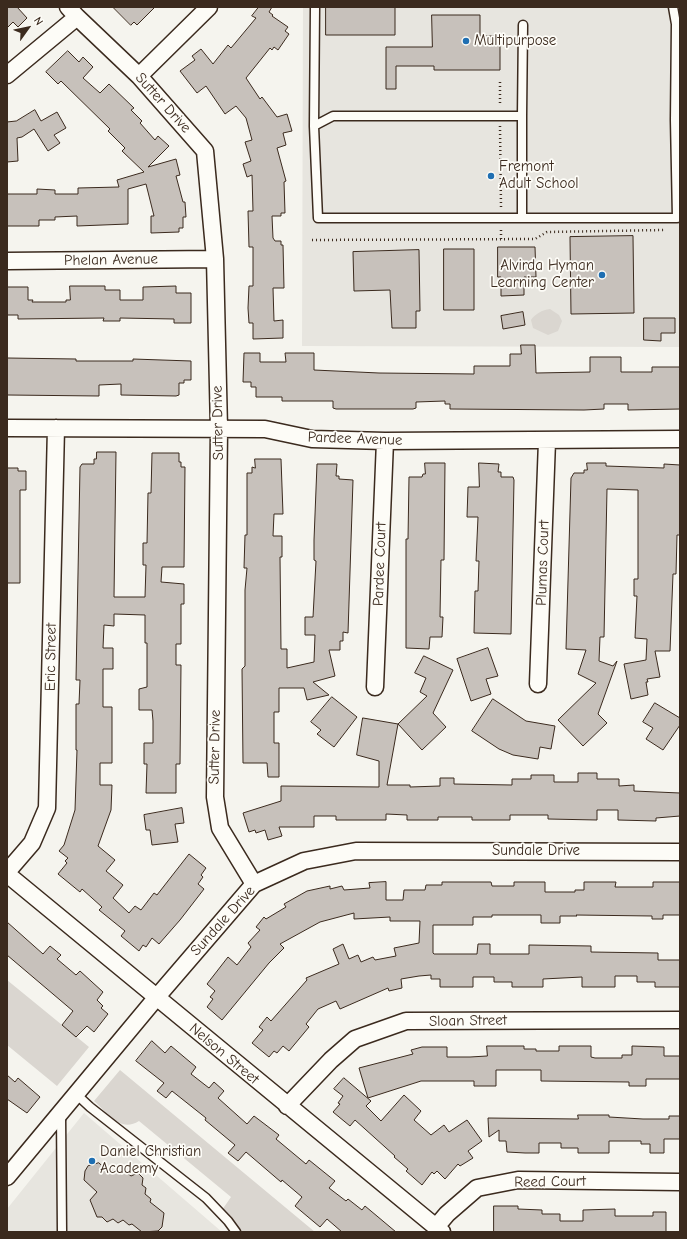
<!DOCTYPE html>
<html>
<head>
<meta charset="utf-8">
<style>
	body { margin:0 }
	#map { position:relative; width:687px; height:1239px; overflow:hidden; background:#f5f4ee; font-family:"Comic Neue",sans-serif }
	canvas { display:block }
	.frame { position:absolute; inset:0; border:8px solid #3b2a1e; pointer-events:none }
	.north { position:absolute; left:8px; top:8px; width:40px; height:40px; -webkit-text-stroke:3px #fdfcf7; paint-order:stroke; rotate:57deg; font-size:11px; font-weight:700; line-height:16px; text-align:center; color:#3b2a1e }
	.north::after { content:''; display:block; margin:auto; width:14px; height:18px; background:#3b2a1e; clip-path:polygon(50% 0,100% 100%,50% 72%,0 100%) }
</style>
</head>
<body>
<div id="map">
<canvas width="687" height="1239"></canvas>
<div class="frame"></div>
<div class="north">N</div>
</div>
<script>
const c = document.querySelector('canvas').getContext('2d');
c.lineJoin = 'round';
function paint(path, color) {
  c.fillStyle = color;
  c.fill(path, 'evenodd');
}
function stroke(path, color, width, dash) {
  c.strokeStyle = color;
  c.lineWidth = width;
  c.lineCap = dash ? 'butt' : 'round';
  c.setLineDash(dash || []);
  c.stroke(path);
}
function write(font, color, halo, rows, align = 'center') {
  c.font = font + ' "Comic Neue",sans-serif';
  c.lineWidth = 3.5;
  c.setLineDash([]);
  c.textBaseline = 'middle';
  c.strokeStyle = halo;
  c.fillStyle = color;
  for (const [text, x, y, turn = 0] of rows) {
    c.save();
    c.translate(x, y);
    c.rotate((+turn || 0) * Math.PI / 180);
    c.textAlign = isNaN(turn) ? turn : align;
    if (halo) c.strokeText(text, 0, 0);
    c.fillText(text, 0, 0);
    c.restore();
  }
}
const built = new Path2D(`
	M303,7H680V347L302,346Z
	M84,1113L222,1232H7V1209Z`);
const green = new Path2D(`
	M550,309L559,315L562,321L558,331L548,335L533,328L531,320C535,314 542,310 550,309Z
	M7,980L89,1047L57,1086L7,1045Z
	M120,1070L315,1232H240L222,1210L231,1197L139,1121C120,1133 108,1113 94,1101Z`);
const building = new Path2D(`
	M7,7H17L27,18L18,27L13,22L7,28Z
	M113,7H155L137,25L134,22L131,25Z
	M259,7H272L269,12L273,15L272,16L288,27L285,31L289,34L278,50L274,47L272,50L270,48L246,78L260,99L262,97L277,117L287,114L292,131L283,133L286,145L277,148L286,181L284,182L285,213H281V216H272L273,238L275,241H281V245H283L284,288H273L274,321L283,320V338L253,339V323H249L248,308L249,286H253V247H249L248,211H253L252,175L247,177L243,164L251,161L245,142L252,140L246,118L236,106L225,114L206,86L197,93L180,71L195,60L192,56L201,49L213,64L228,45L231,48L256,18L252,16Z
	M326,7H395V35H326Z
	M432,15H480V36H500V70H434V66H396V89H386V47H432Z
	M68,51L79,62L83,57L93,67L83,78L100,93L109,84L134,108L131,110L142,121L140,123L155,140L158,136L169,146L148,167L176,159L180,175L176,176L183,202H185L186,217H183V228H179V232L151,233V216H154L146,184L128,189V224L77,226V216L55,217V220H39V226H7V194H37V189L55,190V194H78V188L119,187L117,180L144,172L122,151L125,148L108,131L110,129L61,81L58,84L46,72Z
	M35,110L41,121L57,112L66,128L54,135L60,143L48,151L34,129L22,137L17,138L18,161L7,162V122L16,121Z
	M633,236L634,313L571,314L570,237Z
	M498,247H535L536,277H524V295L501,296V277H498Z
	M444,249H474V310H444Z
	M419,250L420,311H416V328H392L390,290L354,291L353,252Z
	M70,286H105V290H120V300H143V287L176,286V293H191V323H174V319L120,318V321H103L104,318L18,319V315H7V287H28V300H33L32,302H66V300H70Z
	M523,312L525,325L503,329L501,316Z
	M644,318H675V333H661V341L644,340Z
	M521,345H535L536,373L590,372V357H621V372H652V367H680V409L628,410V404H604V409L584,410L450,409V404H445V401L416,402V408L413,409H336L333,408V401H282V397H256V387H251V382H243L244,353H260V362H286L285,353H314V370L379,373L474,374V366H510V354H521Z
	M7,358L76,359V361H133V359L191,361V380H184V383H179V395L176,396L121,395V384L99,385V396L7,395Z
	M97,452H116L114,597H145L146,565H143V543H147L148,493H151L152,453H179V462H181V467H185L184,567H162L161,582L184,584V604H181V644H176V665H181L180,764H176V793H146L147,764H144V743H153V721L152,710H139V689L147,687V643H145V615L114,614V626L104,625L103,648H113V669H103V707H112V763H100V785H112L111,810L98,846L115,860L106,871L123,885L113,898L129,913L135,906L141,910L154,893L157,895L189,854L206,868L201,875L203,877L198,884L204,889L180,920L159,944L152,938L146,947L143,945L139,951L121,936L125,931L99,910L102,907L82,889L80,892L58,874L67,863L65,861L68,858L59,851L64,845L75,810L77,750H76V704H79L80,680H76L80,467L82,464H94V459H96Z
	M255,459H281L283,514H274L273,536H282V557H280L281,649H287V668L314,662L315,635H305V617H313L316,561L314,560V540L317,464H337L336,476H339V479L353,480L348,633L343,632V641H340V650H329L335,676L313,682L329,695L307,700L304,688H279V712H274V743H279V777H268L267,763H243L242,669L245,666V590L247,568H244L245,535H247V473H252V467L255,468Z
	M425,463H445L444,560H441L440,617H443L442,637H430L429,649L406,648V539H408L409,477H422L423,474H425Z
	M479,463L499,464L498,472H501V477H513L514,480L511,634L474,633L475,591H478L479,561H476L478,517H467L468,487H479Z
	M587,463H606V466L664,468V464L680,465V535H677L676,574H673L670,651H655L660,677L647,679L648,682H646L648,695L631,699L624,664L646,660L647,639L635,638L637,596H634V579H638V490L607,489L604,637H600L599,661L613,666L617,661L598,714L607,723L583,746L558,720L596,683L578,674L586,650L566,649L571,478L574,473H584V470H587Z
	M7,468H18V471H26V490H20V583H7Z
	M488,648L498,676L486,679L491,694L471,701L457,659Z
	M424,656L453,670L433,713L446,727L422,750L398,724L427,696L420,692L426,678L415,673Z
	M332,697L357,717L334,747L317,734L321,730L311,722Z
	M493,699L526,721L555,726L551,749L540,747L538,759L513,755L499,749L472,731Z
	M655,703L680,718V725L663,750L646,739L653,728L643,722Z
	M363,718L398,724L387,785H410V787L440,786V778H454V784L512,785V779H531V775H554V782H578V773H597V779H619V786L634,785V791L680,793V816L656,818V821L618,820V810H597V820L548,819V815H510V820H472V817H438V820H407V815L386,814V820H336V816H314V827H279L282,836L268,840L265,830L256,833L255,830L249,832L243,813L281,801V786L379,787V761L357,755Z
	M182,808L184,823L175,824L178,842L152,845L150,830H146L144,815Z
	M386,882V900H403L404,890H425L426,885H442V882H491L492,886H514V882H545V892H575V890H584V882H616L615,887H653V882H680V915H663V919H652V916L576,915L577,916H560V923H541V915H492V917H473V925H433V953L434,954H477L478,944H490V954H529V945L591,946V952L658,953V960H680V987H655V982H637V976H615V987H582V977L543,979V987H512V982H494V977H473V987H440V979H431V975L419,976L401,979L402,988L389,991L388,988L340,1009L336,1001L318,1009L306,1024L309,1027L289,1051L283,1046L277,1053L274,1051L269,1057L252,1043L263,1030L259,1027L267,1017L271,1021L307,980L306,978L339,964L333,949L343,944L349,959L358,955L361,962L373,957L375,960L396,956L394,948L419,943L420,921H390V917L354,919V913L320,922L280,944L284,948L269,963L222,1020L207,1007L213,999L210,997L215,991L207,984L228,957L237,965L251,947L248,943L260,930L256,927L264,917L266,919L286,907L284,904L307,891L330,886V889L342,886L344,890L370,888L369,883Z
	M7,922L43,954L50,946L61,955L57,959L76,975L80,971L103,992L97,1000L103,1006L101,1008L108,1014L94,1032L87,1026L76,1037L62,1025L73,1011L7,955Z
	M152,1041L165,1053L171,1046L196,1067L191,1074L209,1088L214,1082L224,1091L218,1098L247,1124L254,1116L279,1135L276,1139L306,1164L309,1160L335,1181L329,1188L346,1201L348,1199L362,1210L365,1206L396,1232H342L327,1219L320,1227L295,1206L302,1197L282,1180L281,1182L246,1152L238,1161L228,1153L235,1145L205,1120L206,1118L172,1091L166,1098L157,1091L164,1083L136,1061Z
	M487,1046H524V1049H536V1051H559V1046H591V1057L595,1058H622V1055H632V1046L664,1047V1056H680V1079H646V1086H629V1082L541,1081V1070H496V1086H474V1081H421L368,1098L359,1068L413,1054L411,1050L422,1047H447V1057H470L487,1056Z
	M7,1075L15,1082L18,1078L40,1097L27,1113L7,1099Z
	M344,1078L371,1101L366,1106L381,1121L404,1095L421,1111L414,1120L431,1135L444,1125L449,1132L467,1120L482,1141L468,1151L473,1158L460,1166L458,1164L445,1179L437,1171L434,1174L432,1172L422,1185L406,1171L408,1169L394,1157L395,1156L355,1120L350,1126L333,1112L340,1104L338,1103L343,1096L334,1089Z
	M578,1115H609V1117L643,1119H669V1116H680V1139H664V1153H650V1144H641V1141H609V1153H578V1148H561V1143H539V1153H525L507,1152L506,1141H499V1130L489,1137L488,1118L578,1119Z
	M99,1163L109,1172L115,1170L120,1174L126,1172L131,1176L138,1173L143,1178L142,1185L146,1188L145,1194L151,1199L150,1202L164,1213L162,1227L158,1231L142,1232L132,1224L129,1225L123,1220L118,1223L113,1219L107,1222L102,1217H97L90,1200L97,1192L84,1180L85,1171L88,1166Z
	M494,1206H518V1209L542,1210V1214H560V1221H583V1210L615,1209V1216H653V1212H666V1232H494Z`);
const path = new Path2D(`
	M500,82V105
	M500,126L501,207
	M501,239V228
	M312,240L535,239L547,232L664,230`);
const lane = new Path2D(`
	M333,116H522V218H318L314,126Z
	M522,116L523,25
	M314,126L315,7
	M522,218H677L675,120L676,24L673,7
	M76,1094L90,1107L206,1198L228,1221L236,1232
	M61,1115L62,1232`);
const street = new Path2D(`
	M68,7L77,17L139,76L205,151L215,259L219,429L215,797L220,828L254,884
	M7,75L77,17
	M139,76L209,7
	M7,261L215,259
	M7,428L265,429L312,439L385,441L680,439
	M538,684L547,441
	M375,687L385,441
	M7,872L32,843L47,808L56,428
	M7,874L442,1232
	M287,1106L331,1060L355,1039L406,1021L680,1020
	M7,1177L156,998L254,884L304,861L356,851L680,852
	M436,1227L447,1214L477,1188L518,1180L680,1182`);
const markers = [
	[466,41,4,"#1f6fb2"],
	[491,176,4,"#1f6fb2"],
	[602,275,4,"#1f6fb2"],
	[92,1161,4,"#1f6fb2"]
];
const poiNames = [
	["Multipurpose",474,41],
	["Fremont",499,167],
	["Adult School",499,184],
	["Alvirda Hyman",594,266,"right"],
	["Learning Center",594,283,"right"],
	["Daniel Christian",100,1152],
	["Academy",100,1169]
];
const streetNames = [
	["Sutter Drive",163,103,48],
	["Phelan Avenue",111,260,-1],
	["Sutter Drive",218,423,-91],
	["Pardee Avenue",355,439,2],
	["Plumas Court",543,563,-88],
	["Pardee Court",380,564,-88],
	["Eric Street",51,657,-89],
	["Sutter Drive",215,747,-89],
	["Sundale Drive",536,851],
	["Sundale Drive",223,921,-48],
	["Sloan Street",468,1021,-1],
	["Nelson Street",224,1054,40],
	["Reed Court",550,1182,-1]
];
paint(built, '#e7e5df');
paint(green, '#dad6d0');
paint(building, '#c7c1bb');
stroke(building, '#3b2a1e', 1);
stroke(lane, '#3b2a1e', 11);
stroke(street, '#3b2a1e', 19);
stroke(path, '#3b2a1e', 2.5, [1, 3]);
stroke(lane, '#fdfcf7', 8);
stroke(street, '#fdfcf7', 16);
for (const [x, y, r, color] of markers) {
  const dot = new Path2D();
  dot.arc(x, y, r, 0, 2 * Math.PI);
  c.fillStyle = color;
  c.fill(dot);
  stroke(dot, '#fdfcf7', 1.5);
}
write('15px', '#3b2a1e', '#fdfcf7', poiNames, 'left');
write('15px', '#3b2a1e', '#fdfcf7', streetNames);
</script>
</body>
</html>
